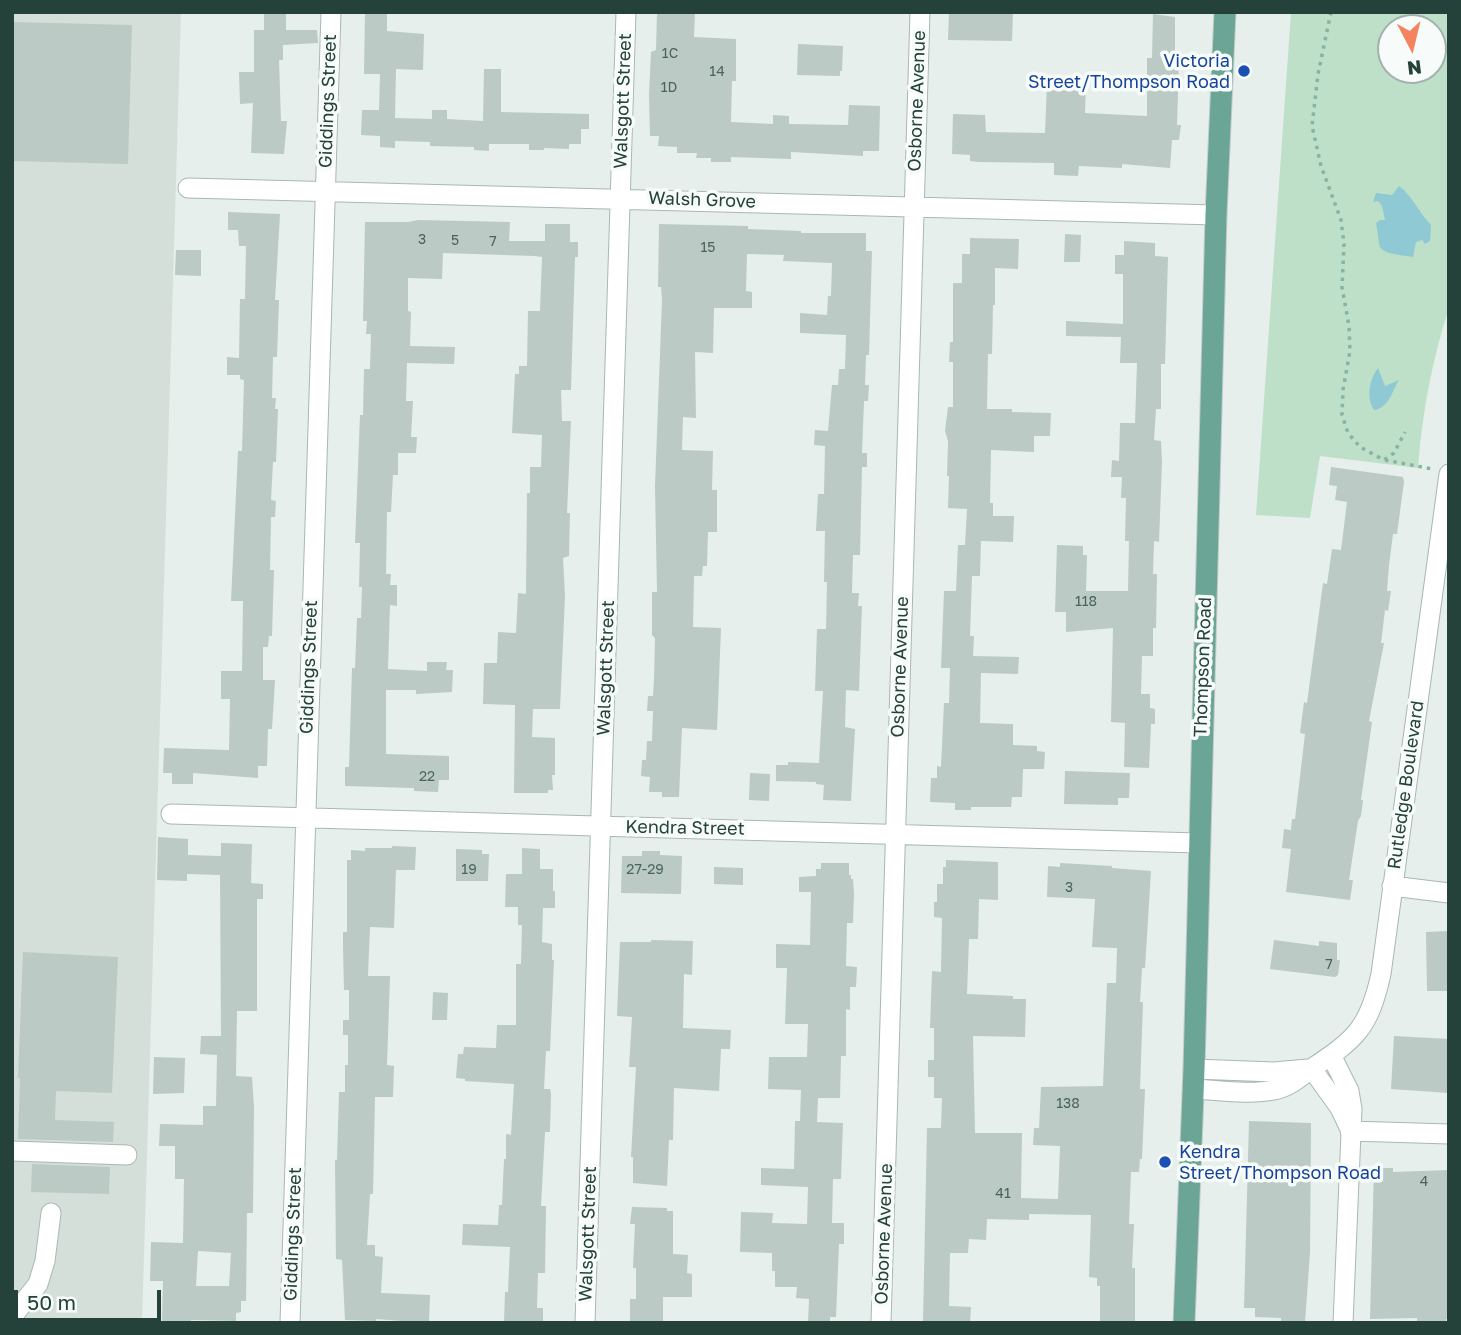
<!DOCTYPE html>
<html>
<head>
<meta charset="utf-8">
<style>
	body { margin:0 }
	#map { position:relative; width:1461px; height:1335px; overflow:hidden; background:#e6efeb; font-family:"Golos Text",sans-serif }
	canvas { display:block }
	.frame { position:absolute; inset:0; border:14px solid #24423a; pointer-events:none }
	.north { position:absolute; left:1377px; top:14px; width:70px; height:70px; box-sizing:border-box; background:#f7fbf9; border:2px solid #a3b1ad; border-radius:50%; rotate:173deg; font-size:19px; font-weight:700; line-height:28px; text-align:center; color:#24423a }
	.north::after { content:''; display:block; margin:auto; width:24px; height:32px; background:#f4845f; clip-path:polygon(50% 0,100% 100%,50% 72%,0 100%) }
	.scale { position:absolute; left:14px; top:1290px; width:147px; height:32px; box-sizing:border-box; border:4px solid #24423a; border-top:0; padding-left:9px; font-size:21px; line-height:24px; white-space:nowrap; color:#24423a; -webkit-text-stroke:5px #f7fbf9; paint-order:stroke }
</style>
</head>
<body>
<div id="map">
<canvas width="1461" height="1335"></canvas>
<div class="frame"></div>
<div class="north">N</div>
<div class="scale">50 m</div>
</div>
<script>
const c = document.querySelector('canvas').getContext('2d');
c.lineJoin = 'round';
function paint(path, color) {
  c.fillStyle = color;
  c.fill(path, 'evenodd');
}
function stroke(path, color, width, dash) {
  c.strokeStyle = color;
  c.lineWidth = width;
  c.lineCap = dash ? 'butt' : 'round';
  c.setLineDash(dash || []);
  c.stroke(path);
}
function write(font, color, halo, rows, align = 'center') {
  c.font = font + ' "Golos Text",sans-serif';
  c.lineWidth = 7;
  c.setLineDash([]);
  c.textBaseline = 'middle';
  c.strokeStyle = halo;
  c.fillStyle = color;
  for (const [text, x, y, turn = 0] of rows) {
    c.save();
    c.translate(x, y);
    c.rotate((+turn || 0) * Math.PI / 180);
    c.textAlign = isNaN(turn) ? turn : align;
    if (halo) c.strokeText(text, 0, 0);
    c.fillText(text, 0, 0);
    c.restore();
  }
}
const built = new Path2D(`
	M12,12H181L142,1323H12Z`);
const green = new Path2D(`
	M1291,12H1449V308C1432,360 1422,414 1418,468L1320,456L1310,518L1256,515ZM1391,28H1433V70H1391Z`);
const water = new Path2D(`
	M1399,186C1411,194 1420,214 1431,225L1430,241L1425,244L1422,240L1416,242L1413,257C1404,255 1385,255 1380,247C1379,245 1377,226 1376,223L1380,220H1385L1382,206L1378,201L1373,202L1376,193L1392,195Z
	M1378,368L1385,386L1399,380C1392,391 1389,408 1374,410C1366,397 1369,380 1378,368Z`);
const building = new Path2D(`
	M264,12H286V30H317L318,43L283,45V60H279L281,121H287L284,154L251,153L253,103L240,104L239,72H254V30H264Z
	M365,12H387V31L424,34L423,70L396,69L395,118L432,119V110H447V119L483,121L484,69H501V112L589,114V129H581V144H569V149L544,148V150H529V144H489V151L474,150V147L430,146V142L395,141V148L380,147V136L361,135L362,110H379L380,74H364Z
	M657,12H695L694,37L736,39V81H732L731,122L773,124V115L789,116V124L848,125L849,105L880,106L879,151H863V156L791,152V159L731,157V162H711V158H696L697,153H677V147L658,146L659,136H650L649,95L651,52L656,50Z
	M949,12H1013L1012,41L948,40Z
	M1153,14L1175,17V61H1179L1177,125H1181L1179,140H1172L1170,168L1122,164V168L1079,166L1078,176L1054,175V163L978,162L970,161V155L952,154L953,114L985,115L986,132L1045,133L1047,82L1086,84L1085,113L1147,116V58H1152Z
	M12,22L132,25L128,164L12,161Z
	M798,44L843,46L842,71H840V76L797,75Z
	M228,212L280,214L275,300H279L277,357H273L272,398H276L275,409H278L276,462H273L271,500L276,501L275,517H271L270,570H274L272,636H269L268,647H263V680H275L272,729H268L267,766H258V778L193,773V784H172V773H163L164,748L229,750L230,699H221V671H242L243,601H231L238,451H242L244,380L240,379V375H227V357L239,358L240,299H245L246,246H239L238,230H228Z
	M418,220L510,222L509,241H545V224H570V242H578V257H575L571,390H561L562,421H571L567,513H570L569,556L563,558L565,596L560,709H533L532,737L555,738V775H552L553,790H548V793H514L515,705L483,704L484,663H497L498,632L516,633L518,593L526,594L527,493H530V467H541L542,435L512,433L515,374H519V366H527L528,311H540L542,257L534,256L443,253L442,279L408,278V311L411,312L410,346L455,347L454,364L407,363L406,401H413L411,437H417L416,453H398V475H393L391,512H387L386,574H391L390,585H397V606L390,605L388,669L427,671V662H447L446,670H453L452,692L416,694V690H386V754L449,756V780H439L438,792L414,791V788L345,786V767H349L352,668H355L357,618H361L362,587H359L360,543H355L360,415H363L364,369H370L371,334H366L367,321H363L365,222H408Z
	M659,224L748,226V229L801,231V233H866V251H872L869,355H866L865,385H869L868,401H864L862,453H867V467H862L860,555H853L852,593H859L858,606H862L859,691L846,690L845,727L855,729L851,801L823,800L824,785L816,784V782L776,781V765H788V762L819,763L823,691H815L817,629H826L827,582H824L825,531H816L818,494H824L825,446L814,445L815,430L828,431L832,385H838L839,369H845L846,335L800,333V313L827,315L828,296H831L832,263L783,261L784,255L747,254L746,291L752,292V308H714L713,353L695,352L696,418L683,417L682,450L713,451L712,490H717V532H708L707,566H703L702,576H694L693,627L721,628L717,730L682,728L679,797H662V792H649L650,777L641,776L642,760H646L647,741H652L653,711H647L648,696H653L654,680L655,638L652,635V592H657L655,486L662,300L661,287H658Z
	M1065,234L1081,235L1080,262H1064Z
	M970,238L1019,239L1018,269L995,268V305H993L992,354H988L987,409H1012V412L1051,413L1050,436H1034V452L991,450L990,503H993V516H1014L1013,542L981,541L980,576H972L970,636H974L973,656L1019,657L1018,674L981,673L980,723L1013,724V745L1037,746V751L1045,752L1044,769H1023L1022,797H1012L1011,807H971V810H955V803L930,802L931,778H937V766L941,767L944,703H949L950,668H941L944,591H956L958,545H965L967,509L948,508L949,476H947L948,441L945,431L948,407H953V362H949L950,342H953V283H962V254H970Z
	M1124,241L1155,243V256L1168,257L1165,364H1161V409H1156L1154,440L1161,441L1162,462L1159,542L1154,541L1153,574H1157L1156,628H1153V656H1142L1141,694H1150V708L1155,709V724H1151L1149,768L1124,767L1125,723L1111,722L1113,628L1066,632V612H1055L1057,545L1083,546V555H1087L1086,591H1128L1129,541H1125L1126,498H1121L1122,477H1111L1112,460L1119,461L1120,423H1135L1137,363H1120L1121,337L1066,336V321L1123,324V274H1115V255H1124Z
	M176,250H201V276L175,275Z
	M1331,467L1403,477L1404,482L1397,534H1393L1389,565L1387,591H1391L1388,611L1385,610L1381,643H1384L1369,721L1372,722L1361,800H1363L1361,816L1358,821L1349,880H1353L1350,900L1286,892L1291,849L1282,848L1284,829L1291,830L1292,819H1295L1305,734L1300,733L1304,702L1307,703L1323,583L1327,584L1332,549L1341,550L1347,502L1335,500L1337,486L1329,485Z
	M1065,771L1130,773L1129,798H1118V805L1064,804Z
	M750,773L770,774L769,801L749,800Z
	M158,837L188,839V855L221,856V843L252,844L251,883L263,884V899H257V1011H237L236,1076L252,1077L254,1107L253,1213H247L246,1301H241V1312L236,1313V1321L191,1320V1323H162L163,1281H150L151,1242L183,1243L184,1179H175V1146H159L160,1124L203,1125V1106H216L217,1055L200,1054L201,1036H221L220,875L187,874V881L157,880ZM198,1251L231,1253L229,1286H196Z
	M392,846L416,847L415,870H396L394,928L370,927L368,976H390L387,1065L394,1066L393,1097H375L373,1194H370L367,1245H375V1256L383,1257L381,1293L430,1295L429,1323L376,1319V1321L345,1320L342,1260L336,1259L335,1160H337L339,1092H345V1065H348V1035H343V1020H349V990H344L343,947V932H347V860H351V850L365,851V848H392Z
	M522,848L540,849V869H553V891H555V908H543L542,942L552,944V960H554L550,1051H546L544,1089H550L551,1094L550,1132H545L541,1206H546L545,1273H538L537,1308H543V1323H504L505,1292H508L510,1247L462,1245L463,1224L498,1225L499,1205H502L504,1159H506V1134L511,1135L514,1084L465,1081V1079L456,1078L458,1054H463L464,1047L496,1048L497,1025H516V964H521L522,925H518V907H505L506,874H522Z
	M456,849L482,850V854H489L488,881H456Z
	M642,851H660V855L682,856L681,894L621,893L622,856H642Z
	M946,860L998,862V900L979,899L978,939H969L967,994L1013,996V999H1026L1025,1037L973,1036L975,1133H1022L1021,1198L1058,1199L1060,1146L1033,1145L1034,1128H1039L1041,1087L1103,1086L1107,983H1116L1117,948L1092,947L1095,899L1047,897L1048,866L1060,867V863L1112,866V868L1151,871L1145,968H1142L1140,1002H1143L1140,1089H1145L1142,1159H1140L1139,1172H1131L1129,1224H1134L1132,1268H1135V1323H1100V1286H1097V1278L1089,1277L1091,1215L1029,1214V1220L987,1219L986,1240L969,1239L968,1253H950L949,1306L971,1307L970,1323H923L927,1128H941L942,1098H934V1077H928V1060H934V1028H930L932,971L941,972L942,918L934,917V902H937V884H943V867H946Z
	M821,863H849V875H851V879H853L854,894L853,923H847L846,966L857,967L856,987H850V1010L846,1009V1056H841L840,1098H818L817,1122L843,1123L841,1179H833L832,1223H844V1244H839L836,1317H830V1323H808L809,1299L796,1298L797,1287H775V1271H772V1253L740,1252L741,1212L773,1213L772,1223L807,1224L808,1187L761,1185V1168L794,1169L795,1121H800L801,1090L768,1089L769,1057H807L808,1024H785L787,968H776V944L810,945L811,892H799V877L816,876V869H821Z
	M714,867L743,868V885L714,884Z
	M1449,931V991H1427L1426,932Z
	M651,940L693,941L692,975L684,974L683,1028L731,1030L730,1049H721L719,1091L674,1088L673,1140H669L667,1186L633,1183V1157H631L636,1067H629L632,1017L617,1016L620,942H651Z
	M1274,940L1319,946V941L1337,943V960H1340L1338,975L1335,977L1270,969Z
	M23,952L118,957L112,1093L56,1091L55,1120L114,1122L113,1142L18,1139L20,1078H18Z
	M433,992L448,993L447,1020H432Z
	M1394,1036L1449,1039V1093L1391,1089Z
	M154,1057L185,1058L184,1093L153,1094Z
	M1249,1121L1311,1123L1310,1252L1305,1323H1281V1318L1255,1317V1308H1244Z
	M32,1164L110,1167L109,1194L31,1192Z
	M1374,1168H1393V1172L1449,1170V1319H1446V1322L1417,1321V1318L1370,1319Z
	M632,1207L667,1208V1211H673V1254L688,1255L687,1273L692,1274V1297H663V1323H630V1299H636V1268H633L635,1224H630Z`);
const path = new Path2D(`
	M1331,12L1318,74L1312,126L1321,166L1341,220L1344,244L1342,287L1349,326L1350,351L1343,390L1342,415L1348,433L1360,447L1384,460L1394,453L1405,432
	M1385,460L1432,469`);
const minor = new Path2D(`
	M188,188L1216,215
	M171,814L1198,843
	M1392,886L1449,893
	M1332,1057L1349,1091L1352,1109L1343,1323
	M1194,1069L1274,1072L1308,1069
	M1312,1069L1340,1108L1349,1127
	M1193,1089C1219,1090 1248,1095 1274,1090C1289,1087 1299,1078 1311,1069C1356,1039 1369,1028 1381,974L1449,474
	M1350,1131L1449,1134
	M12,1151L127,1155
	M12,1317L38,1284L45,1261L51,1213
	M290,1323L331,12
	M585,1323L626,12
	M881,1323L920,12`);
const major = new Path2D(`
	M1184,1323L1194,1069L1216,215L1225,12`);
const markers = [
	[1244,71,7,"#1a4fb4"],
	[1165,1162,7,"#1a4fb4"]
];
const numberNames = [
	["1C",670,54],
	["14",717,72],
	["1D",669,88],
	["3",422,240],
	["5",455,241],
	["7",493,242],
	["15",708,248],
	["118",1086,602],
	["22",427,777],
	["19",469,870],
	["27-29",645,870],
	["3",1069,888],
	["7",1329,965],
	["138",1068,1104],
	["4",1424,1182],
	["41",1003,1194]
];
const transitNames = [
	["Victoria",1230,61],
	["Street/Thompson Road",1230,82],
	["Kendra",1179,1152,"left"],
	["Street/Thompson Road",1179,1173,"left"]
];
const streetNames = [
	["Giddings Street",328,101,-88],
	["Walsgott Street",623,101,-88],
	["Osborne Avenue",917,101,-88],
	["Walsh Grove",702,200,2],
	["Giddings Street",309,667,-88],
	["Osborne Avenue",900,667,-88],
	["Thompson Road",1203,667,-88],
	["Walsgott Street",606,668,-88],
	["Rutledge Boulevard",1406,785,-82],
	["Kendra Street",685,828,1],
	["Giddings Street",293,1234,-88],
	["Walsgott Street",588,1234,-88],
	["Osborne Avenue",884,1234,-88]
];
paint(built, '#d4dfda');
paint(green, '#bfe0c8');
paint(water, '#8ec9d4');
paint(building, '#bbcac4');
stroke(minor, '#a8b8b2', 21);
stroke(major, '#c2cac8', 23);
stroke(path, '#86b3a5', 3.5, [3.5, 5]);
stroke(minor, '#fff', 19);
stroke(major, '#6aa596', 21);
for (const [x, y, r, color] of markers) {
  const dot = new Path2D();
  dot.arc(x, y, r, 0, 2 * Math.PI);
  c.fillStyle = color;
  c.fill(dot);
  stroke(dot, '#f7fbf9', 2.5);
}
write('14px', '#4a645c', null, numberNames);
write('18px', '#164399', '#f7fbf9', transitNames, 'right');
write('18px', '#24423a', '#f7fbf9', streetNames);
</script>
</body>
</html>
